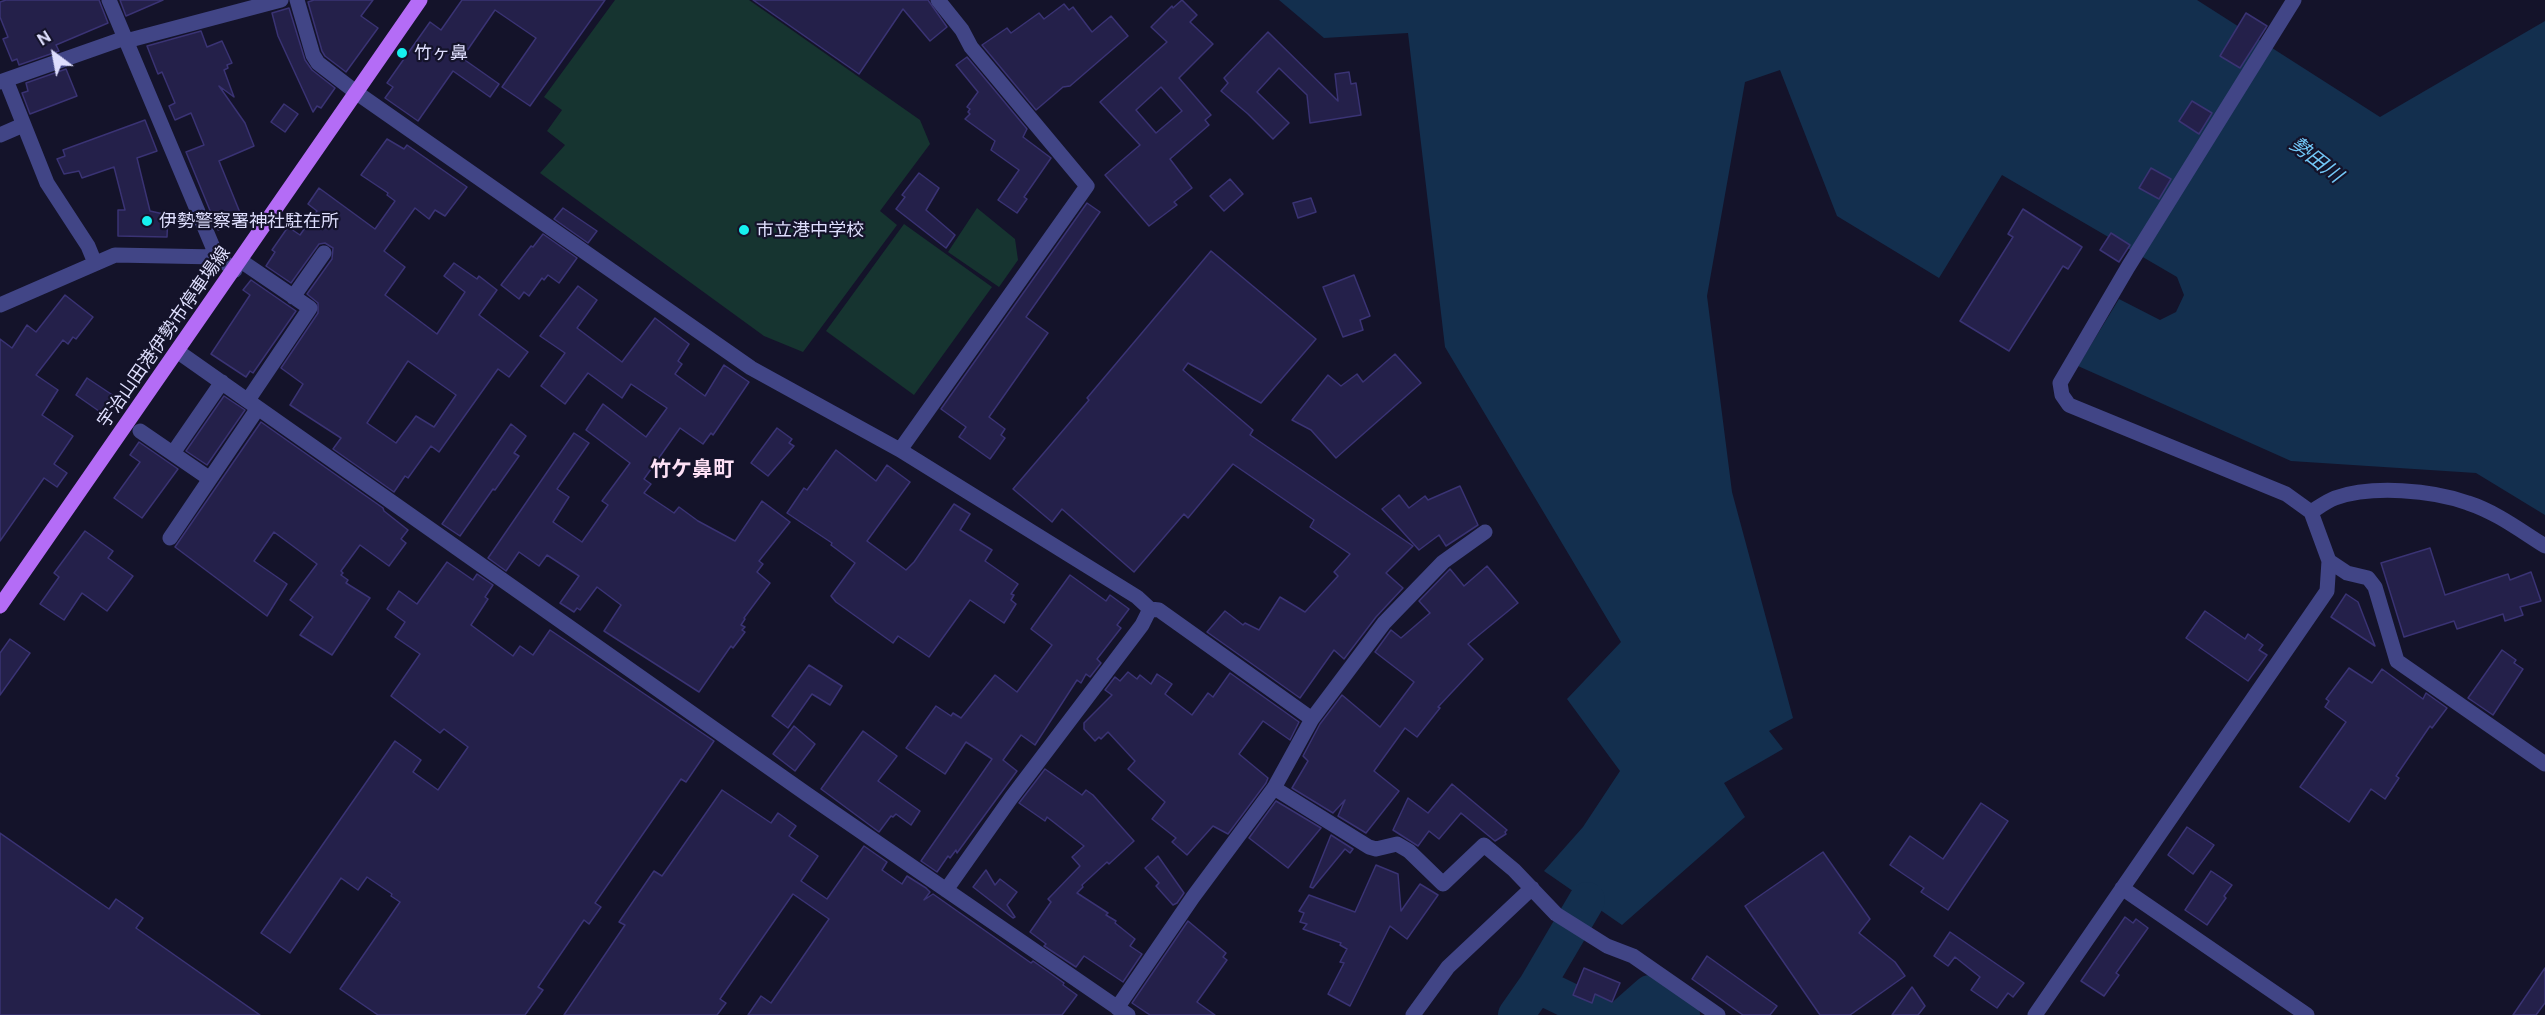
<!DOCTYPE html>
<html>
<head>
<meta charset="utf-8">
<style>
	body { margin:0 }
	#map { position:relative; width:2545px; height:1015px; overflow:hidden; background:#14132a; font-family:"Public Sans",sans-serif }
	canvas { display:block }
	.north { position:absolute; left:24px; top:24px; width:60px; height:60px; -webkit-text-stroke:4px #14132a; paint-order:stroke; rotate:328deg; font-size:16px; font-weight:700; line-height:24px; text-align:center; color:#dedefd }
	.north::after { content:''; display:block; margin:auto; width:21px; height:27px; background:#dedefd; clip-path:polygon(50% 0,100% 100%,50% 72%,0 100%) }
</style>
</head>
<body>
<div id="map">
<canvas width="2545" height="1015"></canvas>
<div class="north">N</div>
</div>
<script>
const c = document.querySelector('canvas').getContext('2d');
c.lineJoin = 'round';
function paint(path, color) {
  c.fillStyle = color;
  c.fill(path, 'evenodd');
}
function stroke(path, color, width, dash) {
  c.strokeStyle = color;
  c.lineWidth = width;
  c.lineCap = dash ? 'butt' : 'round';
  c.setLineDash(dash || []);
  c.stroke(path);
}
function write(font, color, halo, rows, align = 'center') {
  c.font = font + ' "Public Sans","Noto Sans JP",sans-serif';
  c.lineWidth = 4.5;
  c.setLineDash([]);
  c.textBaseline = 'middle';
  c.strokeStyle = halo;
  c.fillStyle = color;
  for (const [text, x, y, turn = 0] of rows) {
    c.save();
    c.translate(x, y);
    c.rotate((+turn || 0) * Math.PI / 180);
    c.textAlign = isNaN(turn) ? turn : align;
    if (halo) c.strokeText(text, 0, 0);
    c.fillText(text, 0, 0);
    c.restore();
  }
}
const green = new Path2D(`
	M615,0H749L920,120L930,144L880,211L897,225L803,352L764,336L540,173L565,145L547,131L562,110L544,97Z
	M977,208L1015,239L1018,260L999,287L948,252Z
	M904,224L992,287L914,395L826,331Z`);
const water = new Path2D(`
	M1279,0H2197L2380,117L2545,21V515L2476,473L2291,461L2078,366L2119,299L2160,320L2176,312L2184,295L2177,277L2002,175L1939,278L1837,216L1780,70L1745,82L1707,296L1732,492L1793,718L1769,731L1783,749L1724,783L1745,817L1622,925L1544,871L1583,827L1620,771L1567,699L1621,642L1445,347L1408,33L1324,38Z`);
const river = new Path2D(`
	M1587,900L1537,985L1599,1015
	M1516,1015L1537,985
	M1625,1015L1650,993L1682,1015`);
const building = new Path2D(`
	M6,0H99L108,23L56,45L59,51L19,65L17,59L12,61L3,39L8,37L0,17V2Z
	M120,0H163L126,16Z
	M314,0H373L361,16L378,28L346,72L325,56L322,51L308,2Z
	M462,0H605L530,106L502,87L536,38L495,10L462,58L499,84L490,97L453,71L418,121L385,98L393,87L387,83L430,22L441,30Z
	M753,0H928L947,27L930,41L903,9L859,74Z
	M1182,0L1197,15L1190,22L1213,44L1179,78L1211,115L1205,120L1209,125L1170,159L1192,188L1174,202L1177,205L1149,226L1105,175L1140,145L1100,102L1167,42L1151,27L1172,6L1173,8ZM1161,87L1182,111L1156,133L1136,110Z
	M1064,4L1069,10L1073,7L1092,32L1111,16L1128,36L1070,86L1063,87L1036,110L982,45L1007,28L1011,33L1039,13L1044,19Z
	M289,8L305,60L312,70L335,88L321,108L317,106L313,112L278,36L272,13Z
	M2246,13L2267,26L2240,68L2220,56Z
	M201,31L207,47L222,41L232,63L227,65L228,68L224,70L234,97L219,86L245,123L254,146L219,161L243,220L218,230L186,152L204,145L191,113L175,120L169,106L175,103L162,72L158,74L147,46Z
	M1268,32L1338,101L1335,74L1349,72L1351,84L1356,83L1361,115L1310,123L1307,95L1279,68L1257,92L1289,123L1273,139L1248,114L1221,91L1228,83L1224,78Z
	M967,57L1027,129L1023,137L1051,158L1024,197L1027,199L1017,213L998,200L1019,170L991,150L995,141L965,119L970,114L968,112L970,109L967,107L978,92L956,65Z
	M66,69L77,96L30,114L22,93L28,91L26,83Z
	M2192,101L2212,113L2199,134L2179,121Z
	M284,104L298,114L285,132L271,122Z
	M145,120L157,151L137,158L150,211L168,215L167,237L118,236V210H125L114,167L82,178L79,171L64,174L57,159L65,156L63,150Z
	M387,139L404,149L407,145L467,187L445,216L435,210L429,219L415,208L384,251L405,267L385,295L437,334L465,292L444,276L454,263L477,279L479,276L497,290L479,315L528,352L509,377L498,369L439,452L431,446L408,478L405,476L394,492L333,449L341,438L290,405L303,384L281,368L318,313V303L307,294L332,259L333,248L325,243L319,244L291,283L266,266L275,252L272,250L288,227L300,235L317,211L308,204L319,188L375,229L395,201L387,195L388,193L361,175ZM408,361L456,395L434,427L416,416L396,443L367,423Z
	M2151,168L2171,179L2159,199L2139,188Z
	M919,173L939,188L926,210L955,235L946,248L896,209L905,197L902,195Z
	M1230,179L1243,194L1224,211L1210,196Z
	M1311,198L1316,212L1298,218L1293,203Z
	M1087,203L1100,212L1026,317L1048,333L989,417L1005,429L1001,435L1005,438L990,459L959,437L966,427L941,409Z
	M563,208L597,231L588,243L554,219Z
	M2023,209L2082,247L2068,269L2063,266L2009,351L1960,321L2013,237L2008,234Z
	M2111,233L2130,245L2119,262L2100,250Z
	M543,234L577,258L559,283L548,275L544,280L542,278L529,296L524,292L519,299L501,285L531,246L533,247Z
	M1211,251L1316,339L1261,403L1188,363L1183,370L1253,430L1250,435L1413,546L1386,573L1403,588L1376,617L1344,659L1334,650L1300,698L1207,632L1225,611L1243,625L1245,623L1259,630L1280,597L1305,612L1338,576L1334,572L1350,554L1310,527L1314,520L1233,464L1188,518L1184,514L1134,572L1062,509L1052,522L1013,489L1089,400L1087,398Z
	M1354,275L1370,316L1360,320L1363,330L1343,337L1323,287Z
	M251,280L296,311L253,373L250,371L246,377L211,354L250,295L243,290Z
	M578,286L597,300L577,328L622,362L655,318L689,344L678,361L682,364L675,374L705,396L724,365L749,382L713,435L711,433L703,444L680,428L644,479L651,484L644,493L674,513L679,507L698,521L735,541L762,501L790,522L759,561L763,564L757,572L770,583L744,618L745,619L741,625L745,627L742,630L745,632L733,648L731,646L699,692L604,631L621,605L597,587L580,610L577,608L574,612L560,603L579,576L547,555L539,566L519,552L506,571L488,558L574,433L589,443L557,489L569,497L553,522L582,542L608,505L602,501L630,463L586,430L603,404L646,437L667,408L631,384L622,398L588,373L565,404L541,386L565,353L540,336Z
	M65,295L93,317L76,339L73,337L68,344L63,340L36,375L58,390L42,415L73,436L54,464L67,473L57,487L44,478L0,541V339L12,348L27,325L36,332Z
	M1395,354L1421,383L1336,458L1311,430L1292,420L1328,375L1341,386L1357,374L1363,382Z
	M87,378L117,398L106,416L76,395Z
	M224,396L245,410L207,465L186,451Z
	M261,422L383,508L384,511L408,530L401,539L406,543L389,566L360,545L341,571L343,573L341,575L348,580L346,583L370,598L332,655L300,635L313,617L290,600L317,564L274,532L254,561L287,584L267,616L175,547Z
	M511,424L526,436L514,453L519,456L495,490L493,489L460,536L442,524Z
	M777,428L792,439L789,443L794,446L768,476L751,463Z
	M139,442L178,469L142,518L114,498L140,462L130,455Z
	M836,450L876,481L887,465L910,482L867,541L906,570L914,562L954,504L970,514L960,530L992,550L985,561L1018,584L1011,594L1014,595L1011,600L1016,604L1004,623L970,600L929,657L898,636L893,643L836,602L831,596L855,563L831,545L832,543L787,513L804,488L807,490Z
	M1460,486L1478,525L1446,546L1439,535L1419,550L1382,509L1399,495L1409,508L1425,496L1428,500Z
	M85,531L113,551L108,558L133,576L107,611L82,593L64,620L40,604L59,577L54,573Z
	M2430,548L2445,595L2508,574L2510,580L2531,572L2541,601L2520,607L2523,615L2505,621L2503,614L2457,629L2454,621L2404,637L2381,563Z
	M447,562L473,580L477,574L493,585L485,597L488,599L471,625L513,656L520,646L533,655L550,630L714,741L686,782L681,779L595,903L601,907L589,924L584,920L538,987L543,990L525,1015H378L340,989L400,902L391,896L392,894L367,877L358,890L341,878L290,953L261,933L395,741L421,760L413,772L438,790L468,747L444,729L440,733L391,696L420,654L395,637L405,622L387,609L399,591L417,604Z
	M1487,566L1518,603L1468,644L1483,659L1438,707L1440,708L1417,737L1405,728L1374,771L1399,791L1366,833L1338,816L1345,800L1333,813L1292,788L1308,761L1303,756L1320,724L1342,695L1380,727L1414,682L1375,652L1391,630L1401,638L1430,613L1419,601L1450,569L1464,586Z
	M1070,575L1106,601L1110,595L1129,609L1117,625L1121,628L1097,659L1101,663L1090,677L1086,674L1081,683L1077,680L1035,745L1021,735L1003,760L1017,771L957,853L956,850L950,858L948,856L937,872L921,861L992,759L966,742L945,774L906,748L936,706L951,716L953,713L961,718L995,675L1017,692L1052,645L1031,629Z
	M2346,594L2358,602L2375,646L2331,617Z
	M2205,611L2245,639L2248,634L2263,645L2259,650L2267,655L2248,681L2186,638Z
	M10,639L30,653L0,695V653Z
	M2502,650L2516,660L2514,663L2523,669L2493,715L2468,698Z
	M809,665L842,686L830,705L812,694L788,728L772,716Z
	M2349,668L2372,683L2382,669L2423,699L2426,693L2447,708L2432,728L2430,726L2396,776L2399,778L2385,799L2371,789L2349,822L2300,787L2346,722L2325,707L2329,701L2326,699Z
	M1128,672L1137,679L1140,675L1151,684L1157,674L1172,684L1165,694L1192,715L1208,693L1213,697L1230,673L1299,722L1290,740L1263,721L1239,754L1268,778L1266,783L1228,834L1213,826L1187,855L1172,842L1176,838L1152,819L1165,802L1128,769L1135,761L1133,759L1108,732L1101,739L1099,737L1095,741L1084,729V723L1112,695L1105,690L1115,677L1120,681Z
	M794,726L815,744L795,771L773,754Z
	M863,731L897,756L878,781L920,811L911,825L896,814L893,817L891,816L879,832L821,789Z
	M1045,769L1082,795L1086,790L1093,795L1134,841L1109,864L1107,862L1082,885L1083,887L1077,893L1108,913L1106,915L1116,921L1115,923L1135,939L1130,946L1142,954L1123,982L1084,956L1076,967L1044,946L1046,944L1030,932L1051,902L1048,899L1080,866L1072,857L1084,846L1047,817L1045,821L1019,803Z
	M1452,784L1507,830L1505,832L1506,834L1495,841L1461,813L1439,839L1429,831L1418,846L1393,830L1408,798L1428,813Z
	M722,790L771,823L778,813L796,826L789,836L818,856L801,881L827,899L864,846L887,862L882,870L902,884L907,876L926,888L930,892L924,900L933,894L1031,963L1033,961L1064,983L1063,985L1077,995L1062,1015H748L761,996L771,1003L829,919L793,894L720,999L726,1003L717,1015H564L625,925L619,922L654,871L662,876Z
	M1276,801L1321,828L1288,868L1249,838Z
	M1981,803L2008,821L1948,910L1921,892L1924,888L1890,865L1910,836L1943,859Z
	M2187,827L2214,845L2193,874L2168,855Z
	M0,833L109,909L116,899L143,918L136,928L260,1015H0Z
	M1331,835L1353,849L1350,853L1345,849L1313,888L1310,887Z
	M1823,852L1870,919L1859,933L1895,962L1905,976L1850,1015H1820L1745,906Z
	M1158,856L1184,893L1177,903L1173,905L1156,886L1159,883L1145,868Z
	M1376,865L1398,874L1401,911L1420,884L1438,895L1407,939L1390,926L1350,1006L1328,994L1344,963L1340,962L1347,949L1340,945L1341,943L1303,929L1307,924L1300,922L1304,913L1299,911L1309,895L1355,912Z
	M986,870L995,885L1000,879L1017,892L1007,905L1015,917L1013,918L973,887Z
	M2211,871L2232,885L2224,896L2226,898L2207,925L2185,910Z
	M2125,917L2133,923L2136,919L2148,928L2116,973L2119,975L2104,996L2081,981Z
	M1188,921L1226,953L1223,957L1227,960L1197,1002L1215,1015H1150L1132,1003Z
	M1950,932L2024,983L2013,997L2008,993L1997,1008L1971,990L1980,977L1955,957L1948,966L1934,956Z
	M1707,956L1777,1006L1770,1015H1743L1692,979Z
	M1584,968L1620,983L1612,1002L1595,994L1592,1003L1573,995Z
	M2545,968V1003L2536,1015H2513Z
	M1912,987L1925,1006L1918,1015H1892Z`);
const minor = new Path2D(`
	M109,0L217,257L235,270
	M297,0L313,55L318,63L357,93L751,368L900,450L1137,597L1150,609L1159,610L1312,719
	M126,41L281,0
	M6,80L47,183L88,246L95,263
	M0,82L125,38
	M0,135L23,125
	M241,261L310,308L248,400
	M293,297L324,253
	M0,305L115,255L217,257
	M177,351L808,795L1128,1015
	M140,431L210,479
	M900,450L1087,186L971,47L962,30L938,0
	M173,453L222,382
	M2311,512C2319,507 2327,501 2335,498C2372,485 2432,490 2468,503C2496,512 2521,531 2545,546
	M170,538L258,408
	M2329,561L2347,573L2368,578L2375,587L2397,661L2545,764
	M1274,788L1369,847L1376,849L1397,844L1409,851L1443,884L1484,845L1514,870L1556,914L1607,946L1633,956L1718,1015
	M2122,888L2307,1015
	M946,890L1011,798L1142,625L1150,609
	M1117,1008L1193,897L1274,788L1312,719L1384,623L1443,562L1485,532
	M1413,1015L1448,967L1532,888
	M2035,1015L2327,591L2329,561L2311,512L2286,494L2069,405L2062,395L2060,383L2128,267L2294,0`);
const major = new Path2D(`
	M0,606L420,0`);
const markers = [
	[402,53,6,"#16f1f0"],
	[147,221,6,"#16f1f0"],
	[744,230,6,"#16f1f0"]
];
const poiNames = [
	["竹ヶ鼻",414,53],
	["伊勢警察署神社駐在所",159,221],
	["市立港中学校",756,230]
];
const streetNames = [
	["宇治山田港伊勢市停車場線",164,337,-55]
];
const waterNames = [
	["勢田川",2316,160,38]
];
const quarterNames = [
	["竹ケ鼻町",692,470]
];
paint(green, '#163430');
paint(water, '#132f4e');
stroke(river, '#132f4e', 36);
paint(building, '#24204a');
stroke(building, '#3a3374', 1.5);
stroke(minor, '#414586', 15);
stroke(major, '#b46cf6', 15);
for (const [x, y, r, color] of markers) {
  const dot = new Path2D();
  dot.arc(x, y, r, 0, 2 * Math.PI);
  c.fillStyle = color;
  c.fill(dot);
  stroke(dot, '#14132a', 2);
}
write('18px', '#dedefd', '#14132a', poiNames, 'left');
write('18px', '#dedefd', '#14132a', streetNames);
write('italic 20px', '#72c7f7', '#14132a', waterNames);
write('bold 21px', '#fde0f5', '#14132a', quarterNames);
</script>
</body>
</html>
